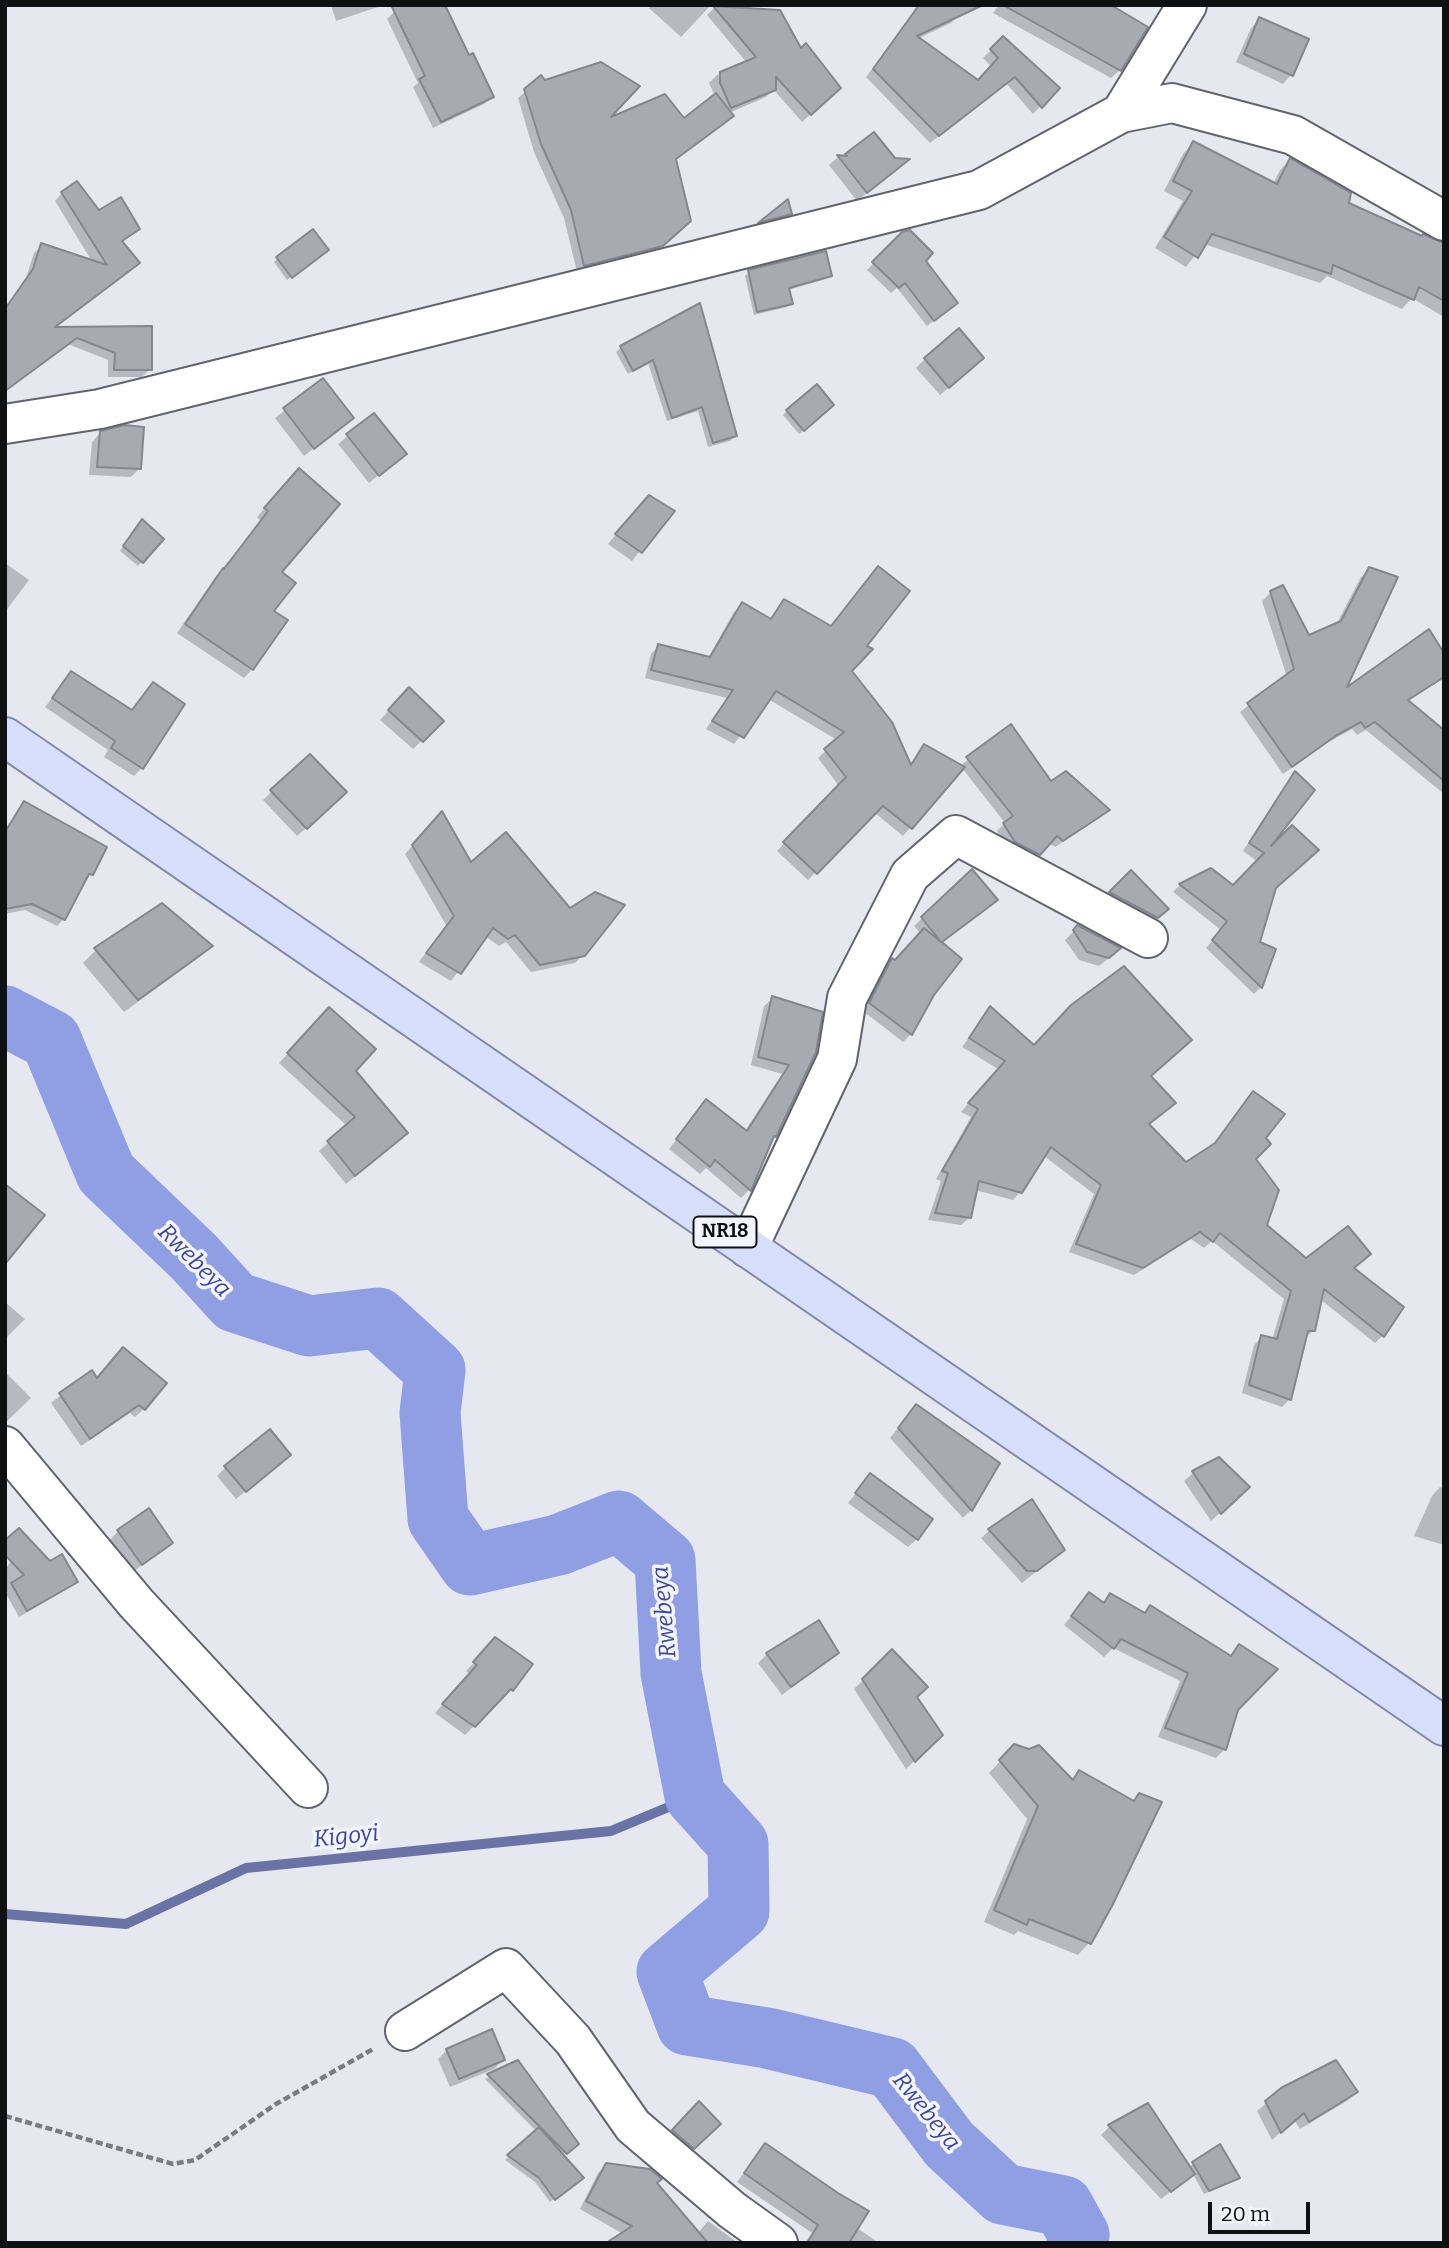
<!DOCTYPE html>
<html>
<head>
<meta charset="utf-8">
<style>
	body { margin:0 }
	#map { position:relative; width:1449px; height:2248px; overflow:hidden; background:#e6e8f0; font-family:Bitter,serif }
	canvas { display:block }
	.frame { position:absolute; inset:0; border:7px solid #0f1012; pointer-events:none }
	.scale { position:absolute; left:1208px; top:2202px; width:102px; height:32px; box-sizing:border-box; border:4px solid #0f1012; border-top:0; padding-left:9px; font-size:21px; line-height:24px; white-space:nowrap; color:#0f1012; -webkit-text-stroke:5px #f3f5fe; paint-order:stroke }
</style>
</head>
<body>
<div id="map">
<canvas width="1449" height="2248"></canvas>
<div class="frame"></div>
<div class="scale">20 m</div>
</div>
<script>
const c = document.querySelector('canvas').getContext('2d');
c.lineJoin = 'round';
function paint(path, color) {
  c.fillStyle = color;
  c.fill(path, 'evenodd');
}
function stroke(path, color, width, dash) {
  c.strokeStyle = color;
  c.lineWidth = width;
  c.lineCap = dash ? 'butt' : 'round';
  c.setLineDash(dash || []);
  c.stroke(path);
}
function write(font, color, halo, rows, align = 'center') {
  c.font = font + ' Bitter,serif';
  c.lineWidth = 7;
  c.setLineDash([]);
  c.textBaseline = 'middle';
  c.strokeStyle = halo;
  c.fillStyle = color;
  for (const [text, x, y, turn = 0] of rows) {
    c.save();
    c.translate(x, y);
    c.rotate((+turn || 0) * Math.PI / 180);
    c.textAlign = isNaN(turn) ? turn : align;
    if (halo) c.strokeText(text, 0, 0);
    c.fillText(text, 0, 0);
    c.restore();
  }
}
const shadow = new Path2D(`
	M331,5H384L336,21Z
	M409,5L469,57L492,97L484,104L433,128L413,87L418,83L387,19L394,12Z
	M652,5H711L681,37L649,8Z
	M999,5H1108L1120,70L1111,78L993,13Z
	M918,7L958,16L951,23L917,39L978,82L992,67L983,58L1003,38L1058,88L1033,114L1006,83L930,143L866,77Z
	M714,8L779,12L831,96L802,122L773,89L766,97L729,113L724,123L675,160L681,228L653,253L577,272L564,218L534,152L518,98L526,91L605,122L683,120L715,96L709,83L717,75L747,63L707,15Z
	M1260,19L1307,40L1291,75L1283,84L1236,62L1251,28Z
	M874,134L894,160L906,161L857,201L829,165L838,157L845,158Z
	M1193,143L1273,184L1280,170L1290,160L1347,204L1422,238L1444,243V317L1412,298L1402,309L1327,276L1320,283L1204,244L1186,267L1155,248L1183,201L1164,191L1183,154Z
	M62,193L138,229L122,242L130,270L53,329L150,328V369L142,377H108V360L68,344L5,391V308L26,278L34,253L42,245L93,263L55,201Z
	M787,202L790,214L781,222L754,229Z
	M903,233L924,261L949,309L927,326L897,288L891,293L867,270Z
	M323,253L287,280L274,262L277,259Z
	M749,272L830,276L826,279L788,290L791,303L787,307L754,315L745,276Z
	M699,305L735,436L730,441L708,447L698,411L667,421L648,363L628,374L616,352L621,347Z
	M925,359L973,367L940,395L916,368Z
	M323,381L343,426L304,456L275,418Z
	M828,409L799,434L783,415L787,411Z
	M374,415L404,454L369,483L338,444Z
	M100,433L139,469L131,477L89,475L92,442Z
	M290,479L272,611L252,669L244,678L177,633L214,579L261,521L257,517Z
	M640,506L672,511L632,561L608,544Z
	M138,525L162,539L138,566L120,551Z
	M5,563L29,580L5,612Z
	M878,568L864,647L849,671L910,766L924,746L960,766L1011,726L1051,784L1108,810L1101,817L1055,847L1049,843L1032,862L1008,849L997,831L1005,823L962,768L903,836L874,812L808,880L777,851L839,786L818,758L837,740L768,699L734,744L706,729L727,698L645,678L651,654L659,646L708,658L734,612L742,604L769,620L784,601L830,627Z
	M1370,569L1342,692L1444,657V678L1408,701L1444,733V794L1366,730L1357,735L1352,729L1327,743L1283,774L1240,712L1287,677L1262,601L1271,592L1308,637L1336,625L1361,577Z
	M71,673L131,711L153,684L142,768L134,776L104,757L108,750L45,707Z
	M400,698L442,721L413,749L380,720Z
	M1295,774L1265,851L1274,888L1258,942L1274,950L1261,987L1254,994L1206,948L1221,930L1173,892L1180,885L1211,870L1233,887L1258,862L1243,851L1288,781Z
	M272,791L336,801L297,836L263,800Z
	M24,803L91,874L84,880L64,919L57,926L25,910L5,914V830Z
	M434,822L470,865L584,954L575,963L531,972L506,942L499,946L485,936L451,981L419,962L446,925L405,854Z
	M972,871L995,899L940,943L932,994L911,1034L903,1042L863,1011L885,968L892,960L895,962L921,934L914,926Z
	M1131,873L1166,909L1148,926L1102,902Z
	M1078,927L1110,957L1099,966L1079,960L1065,940Z
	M210,946L197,959L124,1012L83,963L96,950Z
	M773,998L814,1052L774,1136L770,1140L749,1190L741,1198L706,1168L700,1174L669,1149L706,1101L745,1131L782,1074L751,1065L764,1006Z
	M990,1009L1033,1047L1149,1077L1147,1125L1186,1164L1212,1147L1253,1093L1264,1138L1254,1159L1265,1225L1305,1260L1352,1269L1382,1336L1375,1343L1320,1299L1313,1330L1305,1339L1290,1399L1282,1407L1242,1393L1254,1345L1262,1337L1272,1340L1284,1299L1212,1241L1204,1248L1191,1239L1134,1275L1069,1252L1094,1194L1044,1156L1021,1191L1013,1200L975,1190L970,1217L961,1225L928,1220L941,1181L936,1179L971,1117L961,1112L998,1069L962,1047Z
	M321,1018L397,1142L346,1184L319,1151L347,1126L279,1063Z
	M5,1302L25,1319L5,1339Z
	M114,1358L144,1409L135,1417L130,1413L81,1446L51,1403L91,1372L96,1379Z
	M5,1372L31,1398L5,1423Z
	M916,1406L971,1510L963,1518L890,1438Z
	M1218,1459L1239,1496L1211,1521L1184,1481L1193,1473Z
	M280,1463L236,1499L217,1476L225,1468Z
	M870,1476L917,1539L908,1547L848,1503Z
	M1440,1487L1444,1489V1545L1414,1536L1432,1496Z
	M990,1530L1063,1550L1022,1583L981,1538Z
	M118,1531L171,1543L133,1572L110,1540Z
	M22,1548L49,1563L76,1581L69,1588L19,1617L5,1592V1569Z
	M1089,1594L1102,1604L1110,1596L1143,1614L1151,1607L1229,1657L1239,1646L1236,1709L1224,1750L1216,1758L1158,1737L1180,1681L1113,1648L1104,1657L1064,1625Z
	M490,1646L530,1665L511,1690L503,1698H501L465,1735L435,1713L470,1674L466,1671Z
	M892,1651L915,1697L941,1735L906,1769L854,1689Z
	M837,1653L782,1695L758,1663L767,1654Z
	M1015,1746L1071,1781L1080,1772L1132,1802L1139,1795L1089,1943L1078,1955L1018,1931L1014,1935L984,1922L1027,1819L989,1773Z
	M447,2050L503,2060L494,2069L450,2087L438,2059Z
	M517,2062L576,2144L562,2156L577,2181L550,2202L535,2182L505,2160L537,2132L485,2079Z
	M1282,2090L1356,2092L1347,2101L1300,2129L1294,2120L1272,2140L1257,2111Z
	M699,2104L718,2124L689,2152L669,2135Z
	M1147,2105L1189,2168L1193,2164L1238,2178L1204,2194L1193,2174L1161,2199L1101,2135L1109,2127Z
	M765,2145L857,2228L879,2243H805L812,2233L737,2182Z
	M606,2165L655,2183L698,2233L708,2221L738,2243H609L623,2234L580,2209L598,2173Z`);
const stream = new Path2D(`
	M5,1914L126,1924L246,1868L611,1831L695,1796`);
const river = new Path2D(`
	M5,1016L51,1040L106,1173L194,1257L235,1302L309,1326L378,1318L435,1370L430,1413L438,1519L470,1565L558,1545L619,1521L665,1560L671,1673L695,1796L738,1844L739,1911L667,1972L687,2025L767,2038L892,2068L949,2144L1003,2194L1063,2206L1079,2235L1077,2243`);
const building = new Path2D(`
	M391,5H445L469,55L473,53L494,97L441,122L419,79L425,76Z
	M919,5H983L917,36L978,80L998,58L990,49L1003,36L1060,88L1042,108L1015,77L939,136L873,69Z
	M1003,5H1111L1148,27L1121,71Z
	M713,6L780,10L801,48L806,43L841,88L811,115L776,77V90L731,108L720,83V72L756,57Z
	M1259,17L1309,39L1293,76L1244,54Z
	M601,62L640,86L611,117L665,94L684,118L716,93L734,116L676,159L691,221L663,246L584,266L571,210L541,144L524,89L541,75L545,80Z
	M874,132L895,158L910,159L867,193L837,155L847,156L845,154Z
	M1193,141L1277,184L1290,158L1351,193L1349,203L1422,236L1423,234L1444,243V301L1419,287L1414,300L1333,265L1331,274L1212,234L1198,258L1164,237L1192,191L1173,181Z
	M77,181L99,210L121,197L140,229L122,241L140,263L55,327L152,326V370H114L115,353L77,338L5,391V309L33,269L41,243L107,265L61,192Z
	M788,199L792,214L758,223Z
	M313,229L329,250L292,278L276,257Z
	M910,230L933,253L926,261L958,303L934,321L905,283L899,288L872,262L902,232Z
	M826,251L832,276L789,288L793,304L757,312L748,270Z
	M700,303L737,436L713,443L702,407L672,418L653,360L633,371L620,346Z
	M959,328L984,358L949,388L924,358Z
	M323,378L354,418L314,449L283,408Z
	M817,384L834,405L804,431L786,410Z
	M374,413L407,454L379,476L346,434Z
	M125,425L144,427L141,469L97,467L100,431Z
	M299,468L340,504L282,572L296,583L274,611L288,620L253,670L185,624L223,568L224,569L268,511L264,508Z
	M649,495L675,511L642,553L615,534Z
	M142,519L164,539L143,563L123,546Z
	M878,566L910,591L867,646L873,649L852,671L892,722L911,765L924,744L965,767L912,829L883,806L817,874L783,842L846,777L824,749L844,732L776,691L744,738L712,721L733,690L651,670L658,644L710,657L742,602L771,619L784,599L831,626Z
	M1369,567L1398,577L1347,687L1429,629L1444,653V677L1408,700L1444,730V781L1375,722L1365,728L1361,722L1337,735L1292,767L1247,703L1294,669L1270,591L1283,585L1309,635L1341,621Z
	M71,671L132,710L153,682L185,704L143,769L111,748L115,741L52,698Z
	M409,687L444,721L423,742L388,710Z
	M1011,724L1051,781L1066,771L1110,810L1063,841L1057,836L1040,855L1015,842L1003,823L1013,816L966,757Z
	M310,754L347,792L307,829L270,790Z
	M1295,771L1315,790L1271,846L1292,825L1319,850L1276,888L1260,942L1276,949L1262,988L1212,940L1227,921L1179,884L1211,868L1233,885L1264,853L1249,843Z
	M24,801L107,847L93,875L89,874L65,920L32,904L5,909V832Z
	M442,811L471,862L506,832L570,908L595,892L625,905L585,956L540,965L515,935L508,939L493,928L461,974L426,953L454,916L412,845Z
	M972,869L998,900L942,942L962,959L934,995L912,1035L869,1003L892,958L895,960L924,928L941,942L921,917Z
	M1131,870L1169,909L1158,918L1109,892Z
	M162,903L213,946L138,1000L94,948Z
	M1077,925L1121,948L1109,958L1087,952L1073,930Z
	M1124,966L1192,1040L1151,1076L1176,1103L1149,1124L1186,1162L1215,1143L1253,1091L1285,1114L1266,1138L1271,1144L1256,1159L1279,1190L1267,1225L1306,1258L1348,1226L1371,1254L1354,1268L1404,1307L1384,1337L1324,1289L1315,1331H1308L1291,1400L1249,1385L1261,1335L1277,1339L1291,1291L1220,1233L1213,1242L1200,1232L1143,1268L1076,1244L1101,1185L1051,1147L1022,1193L979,1181L971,1218L935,1213L948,1173L942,1171L978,1109L968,1103L1005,1061L969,1038L990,1006L1034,1045L1071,1005Z
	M772,996L823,1012L816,1052L776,1137L774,1136L751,1191L715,1160L710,1167L676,1139L706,1099L747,1131L789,1065L758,1057Z
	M329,1007L376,1049L356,1071L408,1133L355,1176L327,1141L355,1117L287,1053Z
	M5,1184L45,1215L5,1264Z
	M123,1347L167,1383L145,1410L139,1405L90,1439L59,1393L92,1370L97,1378Z
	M916,1404L1000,1463L972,1511L898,1428Z
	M270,1429L291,1455L246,1492L224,1466Z
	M1219,1457L1250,1487L1221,1514L1192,1471Z
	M870,1473L933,1519L918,1540L855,1493Z
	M1032,1499L1065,1550L1037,1571H1027L988,1529Z
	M149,1508L173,1543L142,1565L117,1530Z
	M19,1528L50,1561L62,1554L78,1582L27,1611L11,1583L24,1575L5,1555V1540Z
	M1089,1592L1104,1603L1110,1593L1145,1613L1150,1605L1231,1656L1239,1644L1278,1669L1238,1710L1226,1750L1165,1728L1188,1673L1121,1639L1114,1649L1071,1616Z
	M819,1620L839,1653L791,1687L766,1653Z
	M495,1637L533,1664L513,1691L511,1689L475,1727L442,1704L477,1665L473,1662Z
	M892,1649L928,1687L917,1697L943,1735L915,1762L862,1679Z
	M1014,1744L1029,1749L1039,1745L1073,1780L1079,1770L1134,1801L1139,1793L1162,1802L1112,1906L1091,1944L1029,1919L1027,1925L994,1910L1038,1806L999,1760Z
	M492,2029L505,2060L459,2079L446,2049Z
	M518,2060L579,2144L567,2154L487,2074Z
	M1336,2060L1358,2092L1309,2122L1304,2113L1281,2133L1265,2101L1281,2088Z
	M699,2101L721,2124L694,2149L672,2130Z
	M1148,2103L1195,2174L1171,2192L1108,2125Z
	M539,2127L584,2178L555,2200L539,2178L507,2155Z
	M765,2143L838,2193L869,2211L849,2243H807L818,2225L744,2173Z
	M1220,2144L1240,2178L1209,2191L1192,2162Z
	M606,2163L650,2169L662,2179L657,2183L708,2243H606L632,2226L586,2201Z`);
const path = new Path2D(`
	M5,2116L173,2164L195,2160L276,2104L375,2048`);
const street = new Path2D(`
	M1121,113L1187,5
	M5,424L100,409L979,190L1121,113L1172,103L1293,135L1444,221
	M748,1248L837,1059L847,998L910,875L956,835L1148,938
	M5,1446L136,1603L308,1788
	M405,2031L506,1968L573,2040L633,2126L732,2210L778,2243`);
const primary = new Path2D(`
	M5,737L1444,1726`);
const shields = [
	[725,1232,63]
];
const shieldNames = [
	["NR18",725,1232]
];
const waterNames = [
	["Rwebeya",194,1261,45],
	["Rwebeya",665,1612,-95],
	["Kigoyi",346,1837,-6],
	["Rwebeya",926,2112,51]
];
paint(shadow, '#0003');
stroke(stream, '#6973a5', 10);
stroke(river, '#909ee4', 61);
paint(building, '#a8aab2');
stroke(building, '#85878f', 2);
stroke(street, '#62646b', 42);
stroke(primary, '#8189aa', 42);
stroke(path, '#7a7c81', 4.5, [7, 3.5]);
stroke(street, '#fff', 38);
stroke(primary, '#d8dffd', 38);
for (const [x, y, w] of shields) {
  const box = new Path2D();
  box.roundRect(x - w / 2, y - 15.5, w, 31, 5);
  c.fillStyle = '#f3f5fe';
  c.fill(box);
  stroke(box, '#0f1012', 2);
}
write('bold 19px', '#0f1012', null, shieldNames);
write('italic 23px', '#3c4597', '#f3f5fe', waterNames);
</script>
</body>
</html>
